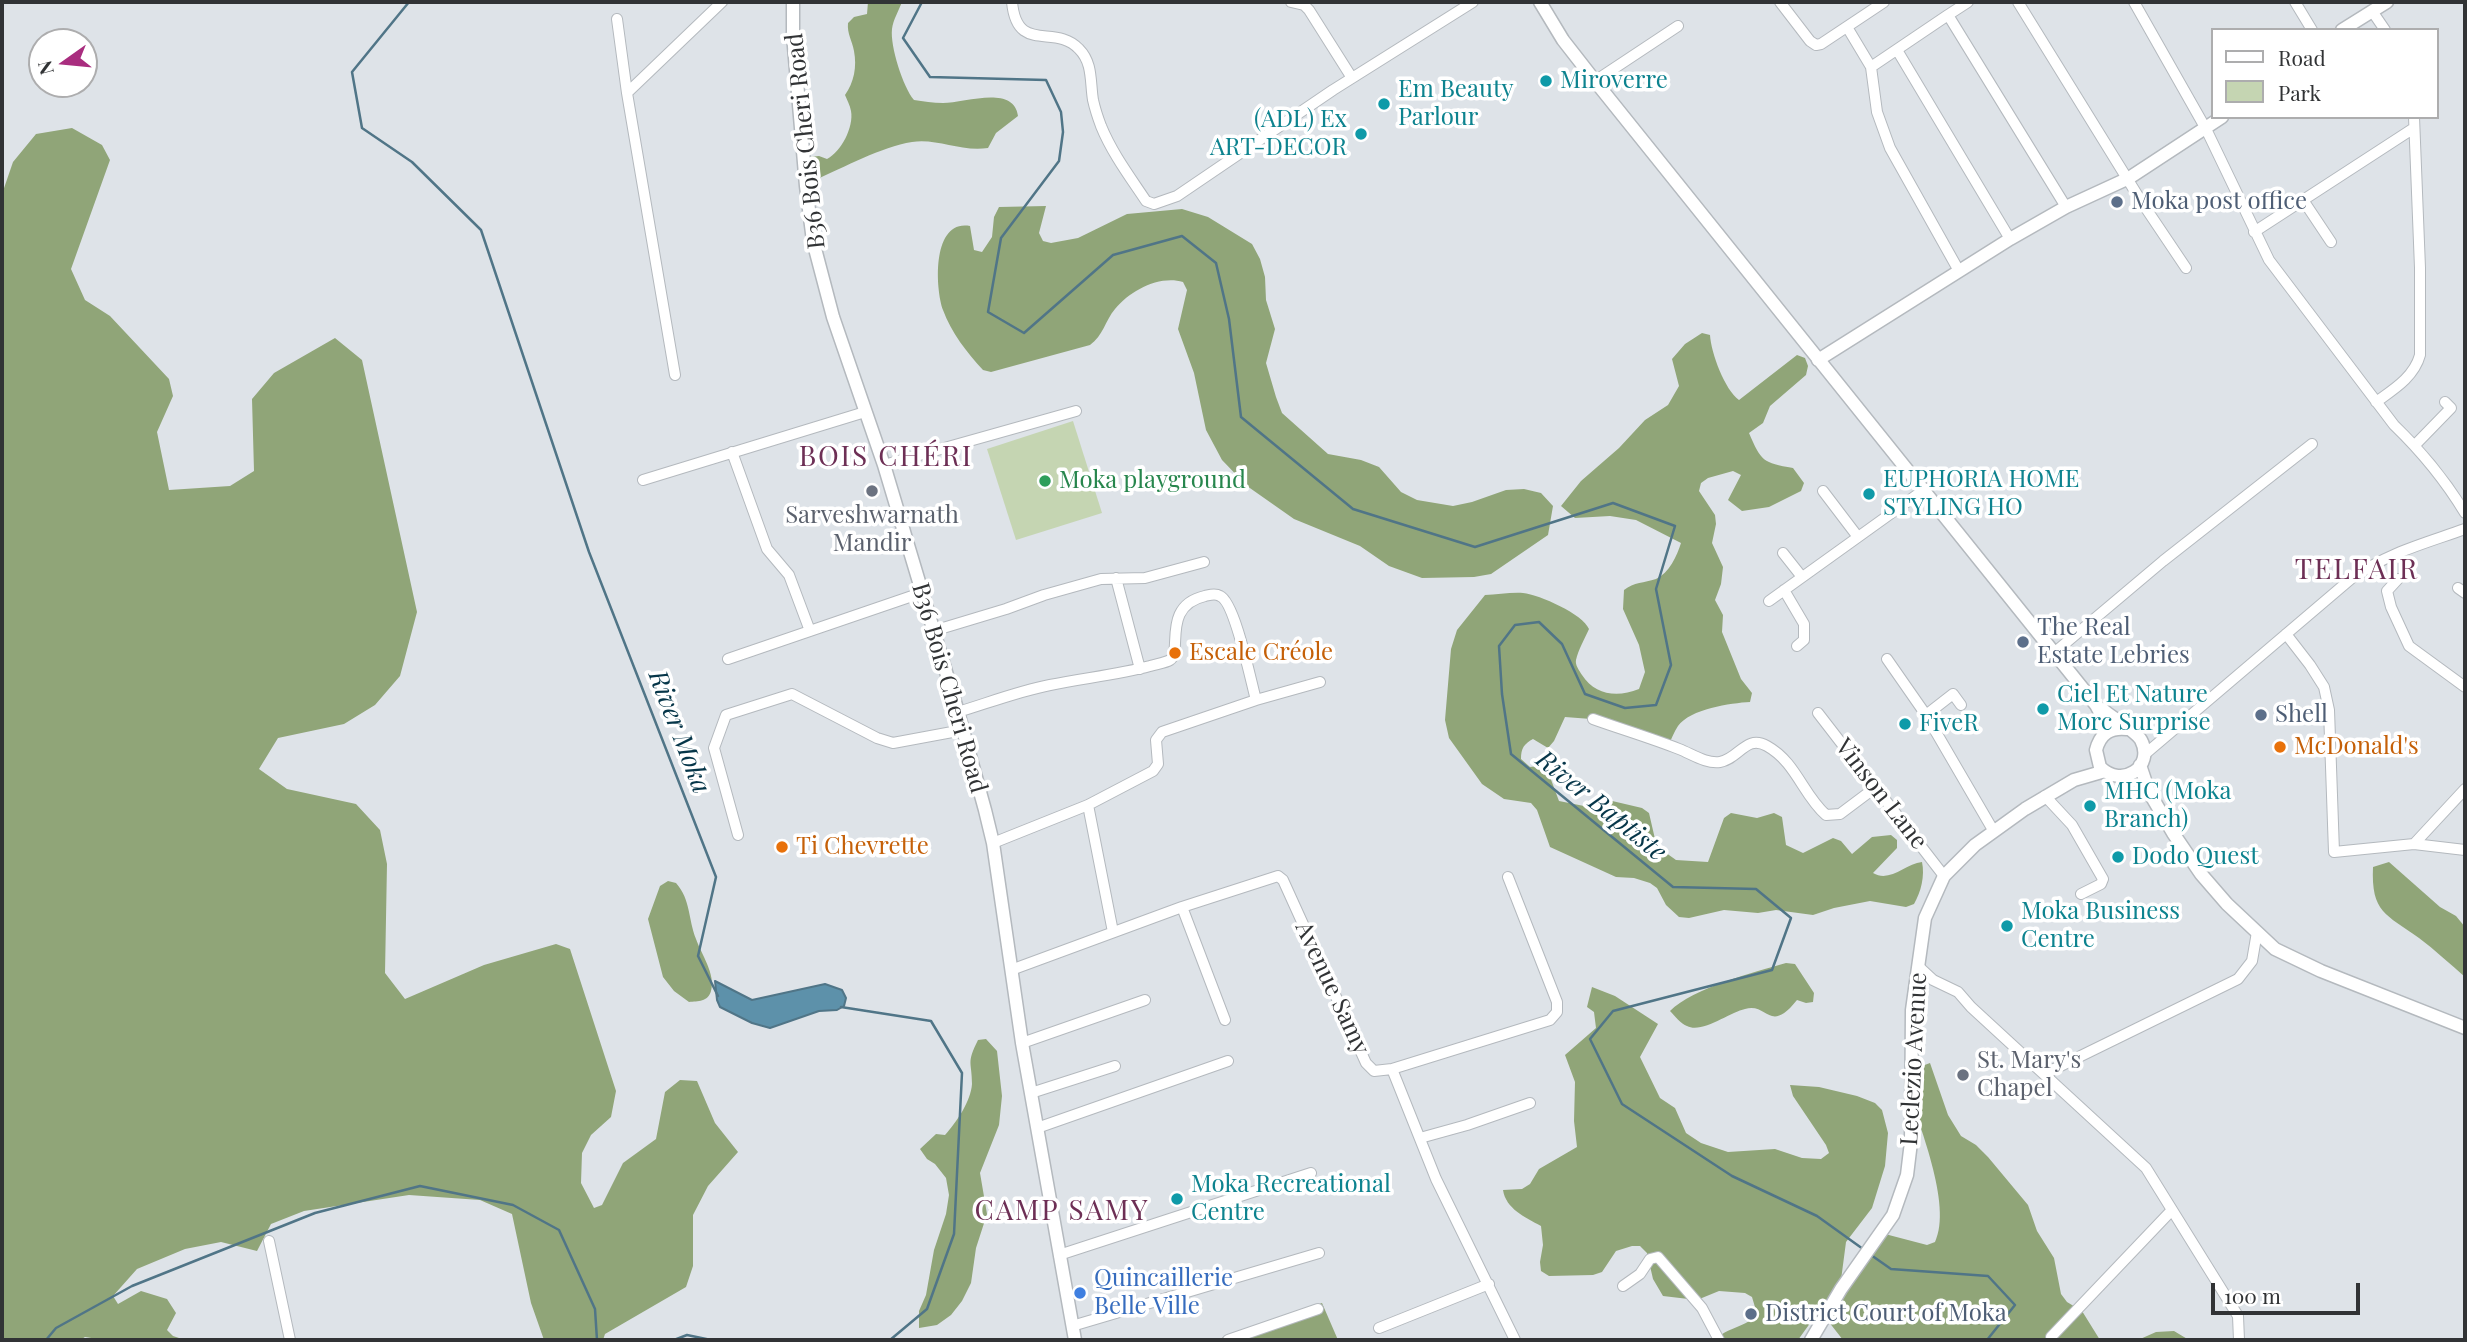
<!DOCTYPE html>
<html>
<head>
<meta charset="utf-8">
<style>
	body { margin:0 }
	#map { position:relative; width:2467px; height:1342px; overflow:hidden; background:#dee3e8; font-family:"Playfair Display",serif }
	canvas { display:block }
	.frame { position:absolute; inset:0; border:4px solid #313335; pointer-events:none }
	.legend { position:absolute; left:2211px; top:28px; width:228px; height:91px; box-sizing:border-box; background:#fff; border:2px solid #adadae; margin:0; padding:9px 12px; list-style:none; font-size:21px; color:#313335 }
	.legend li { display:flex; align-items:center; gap:14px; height:35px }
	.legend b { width:35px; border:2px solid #adadae }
	.north { position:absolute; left:28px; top:28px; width:70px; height:70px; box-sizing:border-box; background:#fff; border:2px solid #adadae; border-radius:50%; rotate:255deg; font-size:19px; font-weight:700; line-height:28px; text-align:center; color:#313335 }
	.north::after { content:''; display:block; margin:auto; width:24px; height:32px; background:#a92d7f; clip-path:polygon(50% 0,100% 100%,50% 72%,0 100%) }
	.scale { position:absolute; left:2211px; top:1283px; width:149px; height:32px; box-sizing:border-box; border:4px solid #313335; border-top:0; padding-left:9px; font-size:21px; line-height:24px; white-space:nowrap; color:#313335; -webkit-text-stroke:5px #fff; paint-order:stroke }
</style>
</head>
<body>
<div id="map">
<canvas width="2467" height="1342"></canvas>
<div class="frame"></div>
<ul class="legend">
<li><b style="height:9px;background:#fff"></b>Road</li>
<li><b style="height:19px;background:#c5d5b2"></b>Park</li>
</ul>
<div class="north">N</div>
<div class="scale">100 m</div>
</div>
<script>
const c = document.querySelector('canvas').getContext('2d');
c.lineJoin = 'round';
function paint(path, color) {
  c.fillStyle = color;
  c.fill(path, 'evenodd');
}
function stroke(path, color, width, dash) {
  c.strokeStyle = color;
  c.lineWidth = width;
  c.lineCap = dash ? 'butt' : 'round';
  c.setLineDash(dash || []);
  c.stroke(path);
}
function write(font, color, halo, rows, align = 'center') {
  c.font = font + ' "Playfair Display",serif';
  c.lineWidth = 7;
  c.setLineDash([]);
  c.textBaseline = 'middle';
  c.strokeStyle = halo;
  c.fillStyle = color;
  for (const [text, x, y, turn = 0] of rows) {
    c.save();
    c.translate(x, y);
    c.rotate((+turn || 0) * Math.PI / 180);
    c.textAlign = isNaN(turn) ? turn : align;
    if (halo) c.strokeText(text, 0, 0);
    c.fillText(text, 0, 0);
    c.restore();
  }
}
const green = new Path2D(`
	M1073,421L1102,513L1016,540L987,449Z`);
const forest = new Path2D(`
	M868,2H902C899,10 893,20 892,29C890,46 903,87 914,100C923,101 933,103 943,103C964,103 1014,84 1018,116L996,133L988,148C960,152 937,138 912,142C881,147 845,167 815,180L808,175L807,166L810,157L819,156L827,159C841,152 854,127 851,111C850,105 847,100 845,95C854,82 857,67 854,51C852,40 847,34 848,23L854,17L867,14Z
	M72,128L102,145L110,160L71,269L85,300L110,316L169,379L173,396L157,432L169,490L230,486L254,471L252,399L274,373L335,338L362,360L417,612L400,676L375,705L344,724L278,738L259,769L287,789L356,804L380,830L387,864L385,973L405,999L484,965L556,944L570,949L616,1091L611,1117L591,1135L582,1153L581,1183L594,1208L602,1205L623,1163L656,1139L665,1092L680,1080L697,1081L715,1123L738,1152L708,1186L693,1215V1266L686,1287L605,1334L603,1340H544L531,1303L512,1214L480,1200L409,1195L304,1211L271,1224L257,1251L221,1242L185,1249L137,1269L113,1296L118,1304L141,1291L167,1299L176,1313L167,1330L173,1336L185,1340H104L85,1337L80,1340H2V194L13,162L36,134Z
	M1046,206L1039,233L1043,241L1051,243L1078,238L1127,214L1182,209L1208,217L1252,244L1260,259L1265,277L1266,300L1275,329L1266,363L1276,397L1282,413L1328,454L1361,460L1379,467L1401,492L1417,500L1453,506L1472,502L1506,490L1524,489L1541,493L1553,506L1548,535L1491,574L1474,577L1422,578L1389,566L1360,546L1294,519L1247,486L1222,460L1206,430L1194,373L1178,329L1187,290L1183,282C1159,275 1130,291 1115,309C1105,321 1103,336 1090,345L991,372L983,370C967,353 951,332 943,310C935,287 932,219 970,226L974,250L982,252L992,237L994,217L999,207Z
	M1702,333L1710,335C1711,353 1725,390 1739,400L1797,355L1805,358L1808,366L1806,375L1770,406L1763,423L1749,433C1761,461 1763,463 1793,468L1804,483L1801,491L1769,507L1742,511L1728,500L1741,475L1733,471L1708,478L1701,483L1699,491L1715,515L1716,524L1712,543L1723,567L1721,584L1715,600L1723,615L1722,632L1741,679L1752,693L1750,702C1731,703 1690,709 1678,726C1674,732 1671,740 1668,746L1591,719L1565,717L1554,741L1548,748L1533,739C1524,744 1521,748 1521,759L1530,767L1538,766L1547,769L1559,801L1584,806L1608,800L1642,808L1649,813L1655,839L1662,850L1676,860L1708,862L1724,818L1731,813L1757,818L1774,813L1782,817L1786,845L1803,853L1833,838L1841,841L1852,854L1872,837L1891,835L1897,840V848L1873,873C1890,883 1905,864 1922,862C1925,876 1921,892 1914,904L1906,907L1870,901L1834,908L1813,915L1776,910L1758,913L1724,910L1689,918L1679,917L1666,905L1657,888L1650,883L1634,878L1616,877L1550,847L1537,810L1531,803L1504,799L1482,784L1449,738L1445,720L1451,649L1457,630L1485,595C1497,595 1511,592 1523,593C1540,595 1583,614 1589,629C1585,638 1578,650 1576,660C1575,665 1579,670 1582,675C1595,695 1617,698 1639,689L1645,672L1639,645L1623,609L1624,590C1634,582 1644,583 1656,579C1669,573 1677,556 1681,543L1636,520L1610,516L1575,518L1561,506L1581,481L1619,448L1645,420L1668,405L1679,386L1672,359L1685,344Z
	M2389,862L2440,907L2456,916L2465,927V977C2450,964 2435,950 2419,938C2386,914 2371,913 2373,867Z
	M668,881L676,883C691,900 688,919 696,939C701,954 716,974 711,991C708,1002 698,1001 689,1002L674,991L663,977L648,919L660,886Z
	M1786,963L1795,964L1814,993L1813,1002L1806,1003L1797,1000C1769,1035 1768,1002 1745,1009C1730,1012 1702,1034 1687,1026C1681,1024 1675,1016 1670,1011C1693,988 1755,972 1786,963Z
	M1592,987L1615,996L1658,1024L1640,1057L1660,1098L1675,1108L1686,1133L1701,1143L1728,1152L1775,1149L1802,1158L1821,1159L1829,1153L1826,1145L1793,1096L1790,1085L1819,1087L1857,1096L1875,1103L1882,1110L1888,1133L1885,1166L1872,1208L1846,1242L1841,1280L1798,1340H1714C1728,1327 1747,1327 1757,1314L1752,1297L1745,1293L1719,1291L1697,1300L1663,1296L1653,1279L1647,1253L1640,1246H1632L1616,1251L1602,1272L1593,1275L1549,1276L1541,1271L1540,1262L1543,1245L1541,1226C1525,1217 1506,1209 1503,1190L1522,1189L1530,1184L1539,1169L1577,1147L1574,1121L1575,1082L1565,1055L1596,1028L1594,1012L1587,1007Z
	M986,1039L997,1051L1002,1096L999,1125L980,1173L987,1214L976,1248L971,1283L962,1301L951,1315L937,1325L919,1328V1311L926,1295L934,1250L946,1214L949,1195L946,1178L935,1164L927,1159L920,1149L936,1134L945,1135C956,1123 971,1101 972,1084C972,1061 966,1064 978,1040Z
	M1930,1063L1948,1115L1961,1136L1976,1145L1988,1157L2028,1205L2037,1231L2054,1258L2061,1294L2067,1302L2082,1311L2100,1340H1843L1825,1317L1885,1234L1927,1245L1935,1242C1953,1205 1918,1123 1906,1083L1914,1069Z
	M1322,1303L1338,1340H1216Z
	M2174,1331L2189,1340H2138L2156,1332Z`);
const water = new Path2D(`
	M715,981L752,1000L825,984L842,990L846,998L844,1006L837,1010L819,1011L770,1028L752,1023L720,1007L717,1000Z`);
const stream = new Path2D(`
	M409,2L352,72L362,128L412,162L481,230L589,552L716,877L698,956L718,996
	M922,2L903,38L930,77L1046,80L1061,112L1063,132L1059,161L1001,238L988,312L1024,333L1113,255L1182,236L1216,263L1229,319L1241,417L1353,509L1475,547L1613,503L1675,526L1656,589L1671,665L1656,705L1625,708L1585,694L1562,644L1539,622L1515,625L1499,646L1502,694L1511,754L1673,887L1756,889L1791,918L1772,970L1613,1011L1590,1039L1622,1104L1732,1176L1817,1216L1863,1249
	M841,1007L931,1021L962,1073L954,1234L927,1309L890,1340
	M1871,1255L1891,1269L1988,1276L2015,1305L1987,1340
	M46,1340L56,1328L132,1286L315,1213L420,1186L513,1205L559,1230L595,1309L597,1340
	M674,1340L687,1335L711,1340`);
const minor = new Path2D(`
	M1012,2C1017,55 1055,23 1079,49C1093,63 1090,82 1093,100C1095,109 1098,118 1101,126C1112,153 1130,177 1146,201L1154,204L1177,196L1333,90L1473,2
	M1291,2L1304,5L1309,10L1352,78
	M1780,2L1810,41L1816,45L1821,44L1884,2
	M2018,2L2141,201L2186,268
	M2134,2L2206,129L2269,260L2394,425C2422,452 2445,480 2465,513
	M2295,2L2312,30
	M2372,11L2385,30
	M1948,15L1968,2
	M617,19L627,93L675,375
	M1847,27L1871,67L1877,112L1890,148L1959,271
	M1897,50L2010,239
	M1871,67L1948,15L2066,207
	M1595,81L1678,26
	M627,93L722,2
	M2303,200L2331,242
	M2254,232L2414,128
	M2376,402C2394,389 2414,377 2420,355V268L2414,117
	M2415,445L2451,408L2445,402
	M732,452L767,549L789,575L810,631
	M884,465L1076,411
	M643,480L865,412
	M1823,491L1858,537
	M1783,553L1802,577
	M1116,578L1140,669
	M2398,579L2387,591L2391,607L2409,646L2465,687
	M2458,588L2465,593
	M1784,590L1804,624V640L1797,646
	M1769,601L1925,489
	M933,631L1006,609L1044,595L1101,579L1145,578L1204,562
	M2286,634L2310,665L2324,687L2329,710L2334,852L2414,844L2465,789
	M2055,652L2163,561L2312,444
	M728,659L921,593
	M1887,659L1926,715L1993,830
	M958,712C988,703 1019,691 1050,685C1083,678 1117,675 1150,666C1156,664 1165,663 1170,660C1183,652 1161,606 1205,596C1210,595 1215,593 1220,596C1235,602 1251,682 1256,700
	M1818,713L1944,876
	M1926,715L1953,694L1961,705
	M1593,719C1621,729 1651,738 1679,749C1692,754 1706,764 1720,762C1739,759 1746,734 1767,746C1796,762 1803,795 1826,815L1840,814L1876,787
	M2144,755L2352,578C2390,552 2423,544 2465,529
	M2045,796L2072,825L2103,879L2101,884L2081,894
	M1088,805L1113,932
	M738,835L714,748L726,715L792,694L877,738L893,743L963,730
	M993,843L1088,805L1153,771L1158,764L1156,740L1162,732L1256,700L1320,682
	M2414,844L2465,850
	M1182,907L1225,1020
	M1919,967L1933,980L1958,992L1971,1007L2146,1168L2238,1316L2239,1340
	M1011,970L1182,907L1278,876L1283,880L1366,1063L1374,1071L1392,1069L1436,1179L1515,1340
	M1022,1043L1145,1000
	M1392,1069L1550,1020L1557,1012V1002L1508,877
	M2044,1074L2238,979L2252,961L2257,932
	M1031,1093L1115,1066
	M1037,1128L1228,1061
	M1420,1138L1467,1125L1530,1103
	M269,1241L290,1340
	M1059,1255L1311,1173
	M1623,1286L1640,1274L1650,1259L1658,1257L1702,1308L1719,1340
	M1072,1326L1319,1253
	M1379,1328L1489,1284
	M2051,1337L2172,1210
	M1228,1340L1318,1309`);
const tertiary = new Path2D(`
	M2342,30L2387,2
	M1818,360L2010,239L2066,207L2129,178L2222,117`);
const secondary = new Path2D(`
	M793,2V35L806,186L813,241L833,317L884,465L958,712L985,810L993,843L1022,1043L1075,1340
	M1540,2L1563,40L1595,81L2096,705L2104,720L2105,733
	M2102,709C2112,718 2135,730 2141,740C2155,767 2122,789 2100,767L2096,750C2100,734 2110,727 2127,729
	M2140,765L2149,792L2173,833L2201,874L2227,904L2275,949L2321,971L2465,1028
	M1811,1340L1841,1289L1893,1215L1907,1175L1911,1142L1912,1010L1925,918L1944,876L1975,845L2025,809L2074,780L2105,771`);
const markers = [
	[1546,81,7,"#0f9aa8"],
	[1384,104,7,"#0f9aa8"],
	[1361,134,7,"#0f9aa8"],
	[2117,202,7,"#5c6f8a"],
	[1045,481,7,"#2e9e5b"],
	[872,491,7,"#6b7280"],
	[1869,494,7,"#0f9aa8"],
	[2023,642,7,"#5c6f8a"],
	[1175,653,7,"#e8710a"],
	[2043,709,7,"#0f9aa8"],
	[2261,715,7,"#5c6f8a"],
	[1905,724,7,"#0f9aa8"],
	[2280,747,7,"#e8710a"],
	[2090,806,7,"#0f9aa8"],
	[782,847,7,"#e8710a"],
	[2118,857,7,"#0f9aa8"],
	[2007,926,7,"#0f9aa8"],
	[1963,1075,7,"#6b7280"],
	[1177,1199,7,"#0f9aa8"],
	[1080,1293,7,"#3f7fe0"],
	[1751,1314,7,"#5c6f8a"]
];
const cultureNames = [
	["Miroverre",1560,81],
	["Em Beauty",1398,90],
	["Parlour",1398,118],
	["(ADL) Ex",1347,120,"right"],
	["ART-DECOR",1347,148,"right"],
	["EUPHORIA HOME",1883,480],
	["STYLING HO",1883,508],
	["Ciel Et Nature",2057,695],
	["Morc Surprise",2057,723],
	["FiveR",1919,724],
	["MHC (Moka",2104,792],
	["Branch)",2104,820],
	["Dodo Quest",2132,857],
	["Moka Business",2021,912],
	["Centre",2021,940],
	["Moka Recreational",1191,1185],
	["Centre",1191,1213]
];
const streetNames = [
	["B36 Bois Cheri Road",806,141,-96],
	["B36 Bois Cheri Road",949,688,74],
	["Vinson Lane",1881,794,52],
	["Avenue Samy",1332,988,65],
	["Leclezio Avenue",1914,1059,-87]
];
const serviceNames = [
	["Moka post office",2131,202],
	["The Real",2037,628],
	["Estate Lebries",2037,656],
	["Shell",2275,715],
	["District Court of Moka",1765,1314]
];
const leisureNames = [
	["Moka playground",1059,481]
];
const worshipNames = [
	["Sarveshwarnath",872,516],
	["Mandir",872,544],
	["St. Mary's",1977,1061,"left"],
	["Chapel",1977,1089,"left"]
];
const foodNames = [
	["Escale Créole",1189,653],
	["McDonald's",2294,747],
	["Ti Chevrette",796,847]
];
const shopNames = [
	["Quincaillerie",1094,1279],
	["Belle Ville",1094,1307]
];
const waterNames = [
	["River Moka",679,732,69],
	["River Baptiste",1601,806,39]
];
const quarterNames = [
	["BOIS CHÉRI",886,457],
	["TELFAIR",2357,570],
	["CAMP SAMY",1062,1211]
];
paint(green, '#c5d5b2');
paint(forest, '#90a578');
paint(water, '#5d91aa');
stroke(water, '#507587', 2);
stroke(stream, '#507587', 2.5);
stroke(minor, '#b4b9be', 12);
stroke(tertiary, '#b4b9be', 15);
stroke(secondary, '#b4b9be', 15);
stroke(minor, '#fff', 10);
stroke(tertiary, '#fff', 12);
stroke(secondary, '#fff', 12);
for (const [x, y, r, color] of markers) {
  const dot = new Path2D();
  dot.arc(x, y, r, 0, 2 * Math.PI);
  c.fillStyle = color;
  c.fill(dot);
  stroke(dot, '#fff', 2.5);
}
write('24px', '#0d838f', '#fff', cultureNames, 'left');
write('24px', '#313335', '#fff', streetNames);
write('24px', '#4e5e75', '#fff', serviceNames, 'left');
write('24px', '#27864d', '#fff', leisureNames, 'left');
write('24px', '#5b616d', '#fff', worshipNames);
write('24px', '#c56008', '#fff', foodNames, 'left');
write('24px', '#366cbe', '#fff', shopNames, 'left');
write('italic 26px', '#063649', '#fff', waterNames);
c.letterSpacing = '2px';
write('28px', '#6d2f55', '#fff', quarterNames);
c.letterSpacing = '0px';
</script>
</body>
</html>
